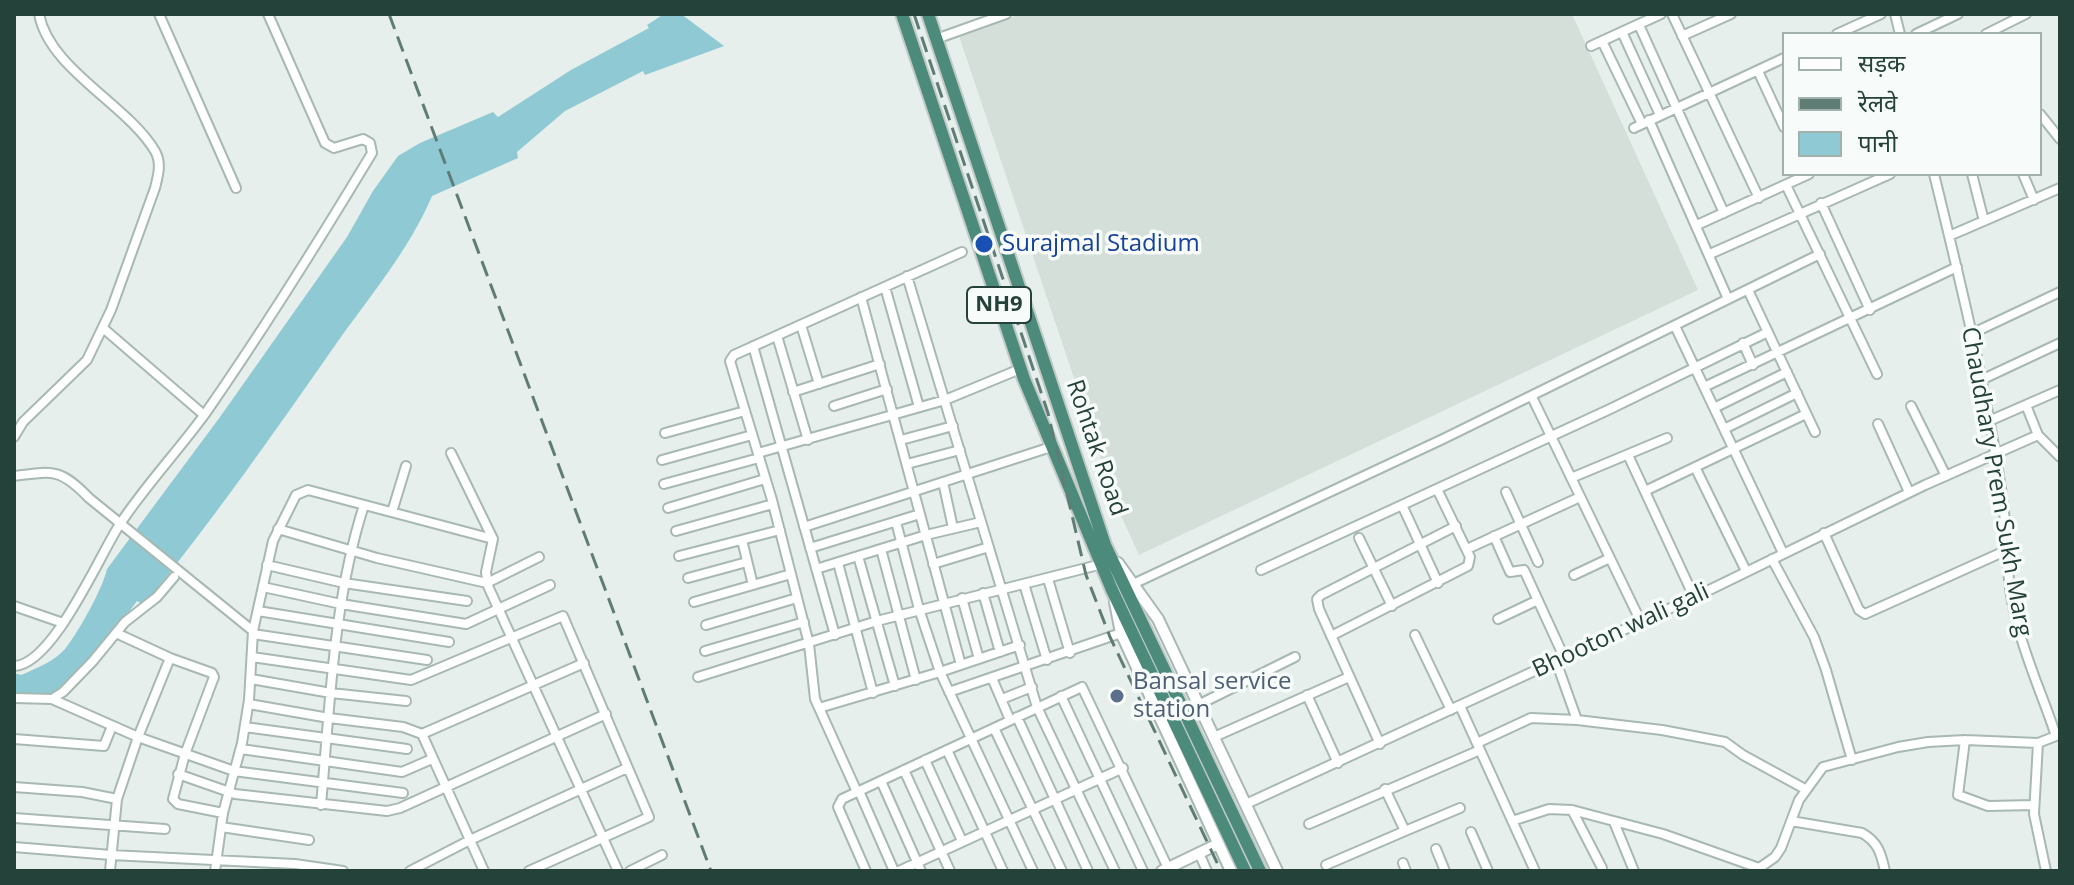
<!DOCTYPE html>
<html>
<head>
<meta charset="utf-8">
<style>
	body { margin:0 }
	#map { position:relative; width:2074px; height:885px; overflow:hidden; background:#e6efeb; font-family:"Open Sans","Noto Sans Devanagari",sans-serif }
	canvas { display:block }
	.frame { position:absolute; inset:0; border:16px solid #24423a; pointer-events:none }
	.legend { position:absolute; left:1782px; top:32px; width:260px; height:144px; box-sizing:border-box; background:#f7fbf9; border:2px solid #a3b1ad; margin:0; padding:10px 14px; list-style:none; font-size:24px; color:#24423a }
	.legend li { display:flex; align-items:center; gap:16px; height:40px }
	.legend b { width:40px; border:2px solid #a3b1ad }
</style>
</head>
<body>
<div id="map">
<canvas width="2074" height="885"></canvas>
<div class="frame"></div>
<ul class="legend">
<li><b style="height:10px;background:#fff"></b>सड़क</li>
<li><b style="height:10px;background:#5f7d75"></b>रेलवे</li>
<li><b style="height:22px;background:#8ec9d4"></b>पानी</li>
</ul>
</div>
<script>
const c = document.querySelector('canvas').getContext('2d');
c.lineJoin = 'round';
function paint(path, color) {
  c.fillStyle = color;
  c.fill(path, 'evenodd');
}
function stroke(path, color, width, dash) {
  c.strokeStyle = color;
  c.lineWidth = width;
  c.lineCap = dash ? 'butt' : 'round';
  c.setLineDash(dash || []);
  c.stroke(path);
}
function write(font, color, halo, rows, align = 'center') {
  c.font = font + ' "Open Sans",sans-serif';
  c.lineWidth = 7;
  c.setLineDash([]);
  c.textBaseline = 'middle';
  c.strokeStyle = halo;
  c.fillStyle = color;
  for (const [text, x, y, turn = 0] of rows) {
    c.save();
    c.translate(x, y);
    c.rotate((+turn || 0) * Math.PI / 180);
    c.textAlign = isNaN(turn) ? turn : align;
    if (halo) c.strokeText(text, 0, 0);
    c.fillText(text, 0, 0);
    c.restore();
  }
}
const built = new Path2D(`
	M1021,14H1572L1698,290L1139,555L1118,509L959,36Z`);
const water = new Path2D(`
	M664,14H681L724,46L645,75L643,71L565,111L517,152L518,158L432,196C409,250 370,296 336,344C274,433 212,521 144,605L137,601C119,624 83,681 58,693C44,700 29,698 14,696V673L21,675C35,669 55,661 65,649C78,633 103,588 107,569L220,417L347,237L373,191L398,156L420,143L493,112L498,117L571,70L649,28L647,25Z`);
const minor = new Path2D(`
	M159,14L236,188
	M1672,14L1759,198
	M1895,14L1900,34
	M1639,25L1724,213
	M1622,32L1660,115
	M1837,34L1881,14
	M1916,34L1958,14
	M1986,34L2026,14
	M1682,36L1731,14
	M936,39L1006,14
	M1602,41L1642,124
	M1591,46L1661,14
	M1758,71L1784,127
	M2040,114L2060,139
	M1649,120L1728,299
	M1634,128L1784,58
	M1934,174C1960,280 1986,387 2002,495C2008,535 2005,575 2015,615C2024,656 2043,696 2056,736L2060,734
	M1972,174L1984,221
	M2023,174L2034,200
	M1786,185L1877,374
	M1821,203L1870,310
	M1697,225L1809,174
	M1949,236L2060,188
	M1710,254L1890,174
	M907,276L1037,707L1115,871
	M885,287L919,407
	M1748,290L1815,432
	M861,297L961,665
	M801,325L819,384
	M1675,326L1783,553
	M103,328L204,415
	M1971,334L2060,292
	M777,336L808,440
	M1743,343L1753,365
	M753,346L835,635
	M1981,380L2060,343
	M1704,387L1957,267
	M793,392L880,364
	M1532,397L1641,622
	M2026,405L2038,435
	M834,406L887,389
	M1911,406L1946,476
	M1714,408L1787,372
	M1989,421L2060,390
	M1878,424L1909,492
	M1724,429L1797,393
	M665,433L745,411
	M14,437L23,422L87,360L111,310L155,188C158,176 162,163 155,151C127,104 49,69 39,14
	M901,440L953,426
	M451,453L493,539L486,572L488,586L618,871
	M758,453L945,400L1020,369
	M1628,455L1694,597
	M662,460L752,435
	M907,464L960,450
	M1695,467L1746,571
	M14,476C53,471 60,468 89,498L253,631
	M1571,478L1667,438
	M943,482L953,528
	M664,484L759,458
	M1645,491L1806,414
	M1506,492L1538,562
	M1402,505L1438,583
	M668,508L765,479
	M392,512L406,466
	M896,522L919,609L940,672L1033,871
	M804,527L1051,447
	M278,529L377,558L487,583L539,557
	M676,531L773,504
	M1824,533L1859,610L1865,614L2005,551
	M1494,536L1510,572L1524,570L1564,657
	M1359,538L1392,606
	M742,540L753,585
	M810,548L920,514
	M881,549L916,680
	M1467,549L1580,497
	M679,556L780,530
	M858,556L895,686
	M1772,559L1814,637L1826,670L1852,760
	M838,563L873,693
	M933,564L989,547
	M267,565L344,583L467,601
	M816,569L926,535L981,522
	M1261,570L1608,410L1768,332
	M1574,575L1610,558
	M688,578L747,562
	M1048,579L1070,653
	M1024,584L1047,660
	M1133,584L1443,439L1820,254
	M263,587L341,604L466,624L550,585
	M983,593L1000,652
	M962,598L979,659
	M694,602L791,574
	M14,606L63,623
	M258,611L449,642
	M1498,619L1538,600
	M706,625L797,598
	M253,634L427,660
	M1415,635L1451,710
	M1331,636L1468,566L1470,557L1437,489
	M705,651L804,622
	M252,657L411,680L563,616L649,817L529,871
	M170,658L212,673L214,677L185,754L173,799L178,804L223,813
	M1556,661L1577,720
	M14,666C53,665 99,556 120,524C145,486 178,451 205,414C264,329 319,241 372,153L370,143L363,139L334,148L325,143L268,14
	M698,677L877,621L1102,564
	M992,678L1010,720
	M251,679L331,693L406,701
	M949,692L1121,633
	M1307,695L1338,763
	M1061,696L1143,871
	M14,698L52,699L63,692L93,661L125,622L157,597L174,577
	M52,699L138,737L234,771L403,793
	M1002,699L1032,687
	M249,704L329,718L403,727L422,734
	M1198,705L1295,657
	M1460,706L1535,871
	M819,708L940,672L1020,645
	M1017,717L1088,871
	M245,727L407,749
	M994,728L1062,871
	M1214,737L1349,677
	M14,739L104,746L112,726
	M1965,740L1958,795L1988,806L2034,805
	M1477,743L1531,718L1577,720L1662,730L1725,742L1743,755L1805,789
	M2038,743L2034,814L2046,871
	M1380,744L1319,609L1317,599L1321,595L1456,526
	M241,749L402,772L432,759
	M947,750L1003,871
	M925,760L962,841
	M904,770L950,871
	M178,774L235,794L387,811L400,808L606,714
	M881,781L921,871
	M14,787L82,792L117,799
	M859,791L894,871
	M857,792L815,699L809,644L772,500L730,361L734,355L962,252
	M1246,804L1699,595L1925,485L2038,435L2060,457
	M321,805C330,705 333,602 364,505
	M1572,810L1602,868
	M14,818L165,829
	M1512,821L1549,809L1572,810L1663,834L1759,868
	M1791,821L1862,833C1878,842 1881,853 1885,871
	M1614,822L1634,871
	M1309,824L1480,750
	M221,827L309,840
	M1405,831L1460,808
	M1471,832L1488,871
	M14,847L111,855L295,864L343,871
	M1436,849L1445,871
	M1199,853L1207,871
	M1403,863L1406,871
	M1326,865L1405,831L1385,789
	M110,871L117,799L138,737L170,658L116,633
	M215,871L223,813L242,743L249,700L253,631L273,541L296,495L308,490L493,539
	M410,871L470,840L627,768
	M484,871L422,734L584,663
	M630,871L662,855
	M866,871L838,807L842,799L1082,687L1168,868
	M899,871L1123,768
	M1755,871L1775,857L1781,848L1799,800L1823,767L1898,747L1928,742L1965,740L2038,743L2056,736`);
const tertiary = new Path2D(`
	M1118,563L1158,619L1277,871
	M1115,602L1121,633L1231,871
	M1162,871L1218,844`);
const trunk = new Path2D(`
	M902,14L1024,379L1112,590L1245,871
	M928,14L1105,545L1260,871`);
const rail = new Path2D(`
	M389,14L711,871
	M914,14L1048,413L1086,575L1110,637L1221,871`);
const markers = [
	[984,244,10,"#1a4fb4"],
	[1117,696,8,"#5c6f8a"]
];
const shields = [
	[999,305,64]
];
const shieldNames = [
	["NH9",999,305]
];
const transitNames = [
	["Surajmal Stadium",1002,244]
];
const streetNames = [
	["Rohtak Road",1096,448,71],
	["Chaudhary Prem Sukh Marg",1996,482,80],
	["Bhooton wali gali",1621,631,-25]
];
const serviceNames = [
	["Bansal service",1133,682],
	["station",1133,710]
];
paint(built, '#d4dfda');
paint(water, '#8ec9d4');
stroke(minor, '#a8b8b2', 12);
stroke(tertiary, '#a8b8b2', 14);
stroke(trunk, '#c2cac8', 16);
stroke(minor, '#fff', 8);
stroke(tertiary, '#fff', 10);
stroke(trunk, '#4c8a7c', 12);
stroke(rail, '#5f7d75', 3, [16, 8]);
for (const [x, y, r, color] of markers) {
  const dot = new Path2D();
  dot.arc(x, y, r, 0, 2 * Math.PI);
  c.fillStyle = color;
  c.fill(dot);
  stroke(dot, '#f7fbf9', 3);
}
for (const [x, y, w] of shields) {
  const box = new Path2D();
  box.roundRect(x - w / 2, y - 18, w, 36, 6);
  c.fillStyle = '#f7fbf9';
  c.fill(box);
  stroke(box, '#24423a', 2);
}
write('bold 22px', '#24423a', null, shieldNames);
write('24px', '#164399', '#f7fbf9', transitNames, 'left');
write('24px', '#24423a', '#f7fbf9', streetNames);
write('24px', '#4e5e75', '#f7fbf9', serviceNames, 'left');
</script>
</body>
</html>
